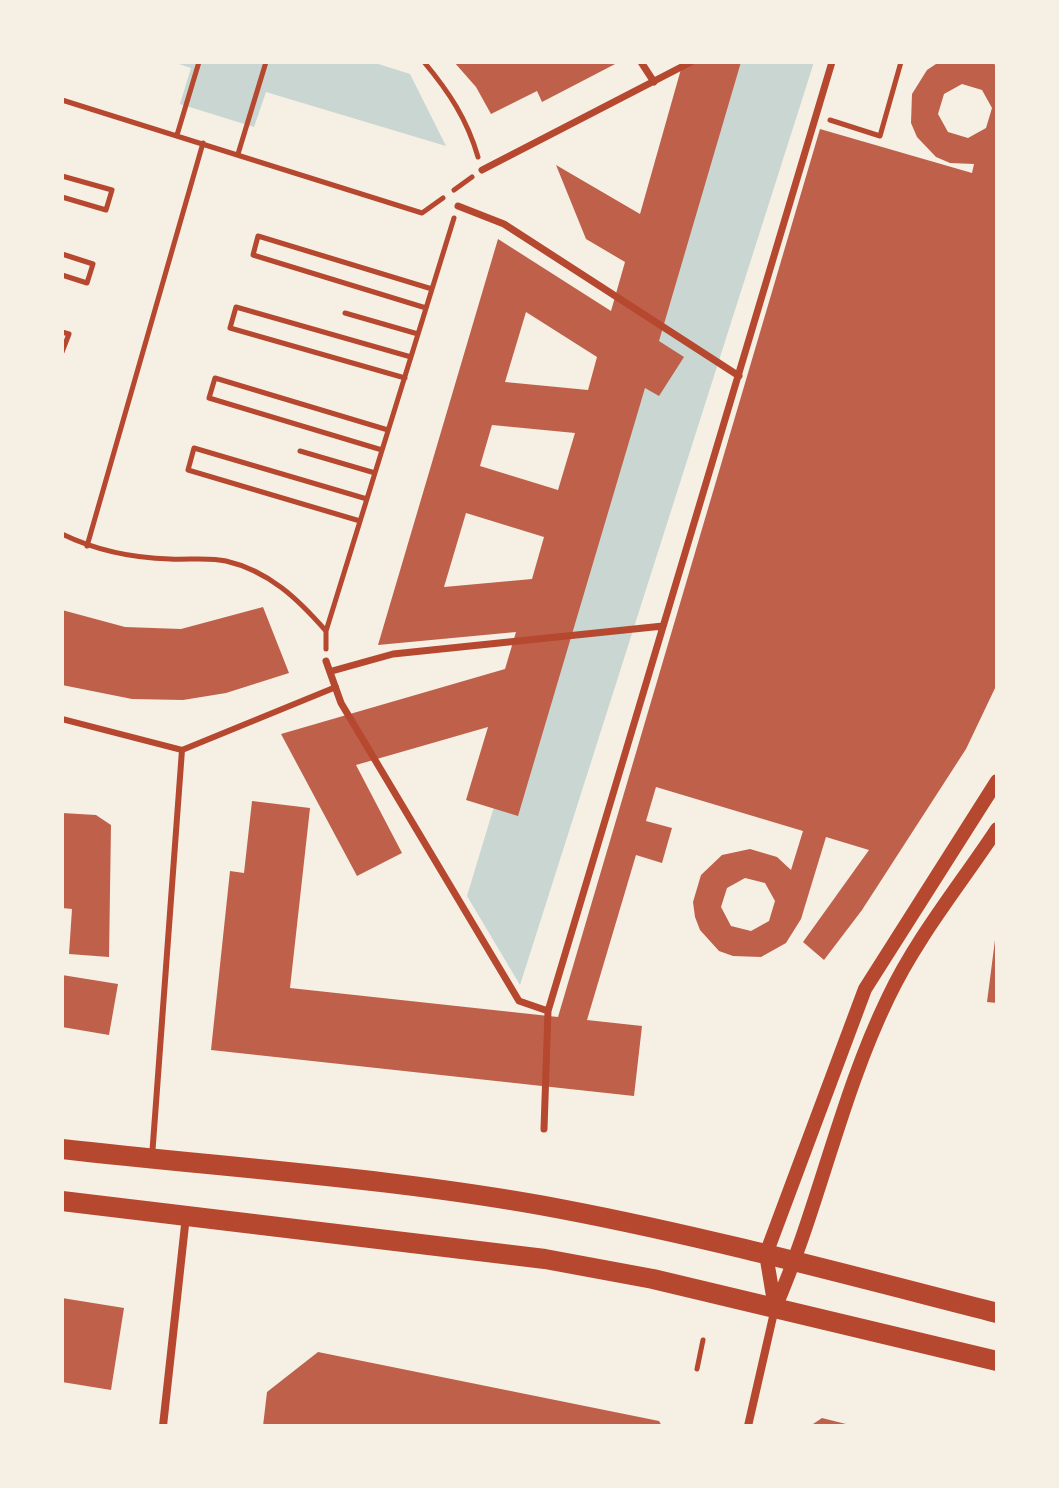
<!DOCTYPE html>
<html>
<head>
<meta charset="utf-8">
<style>
	body { margin:0 }
	#map { position:relative; width:1059px; height:1488px; overflow:hidden; background:#f6efe4; font-family:Mulish,sans-serif }
	canvas { display:block }
	.frame { position:absolute; inset:0; border:64px solid #f6efe4; pointer-events:none }
</style>
</head>
<body>
<div id="map">
<canvas width="1059" height="1488"></canvas>
<div class="frame"></div>
</div>
<script>
const c = document.querySelector('canvas').getContext('2d');
c.lineJoin = 'round';
function paint(path, color) {
  c.fillStyle = color;
  c.fill(path, 'evenodd');
}
function stroke(path, color, width, dash) {
  c.strokeStyle = color;
  c.lineWidth = width;
  c.lineCap = dash ? 'butt' : 'round';
  c.setLineDash(dash || []);
  c.stroke(path);
}
const water = new Path2D(`
	M173,62H372L410,74L446,146L266,92L254,127L180,104L191,68Z
	M719,62H814L520,985L467,896Z`);
const building = new Path2D(`
	M454,62H619L542,102L537,91L491,114L476,87Z
	M683,62H741L659,341L684,357L659,396L645,388L518,816L466,800L488,727L356,765L402,853L357,876L281,734L505,669L516,632L378,645L498,239L611,311L625,262L586,239L556,165L640,214ZM526,312L597,357L588,390L505,382ZM492,425L575,433L558,490L480,466ZM466,513L544,537L532,579L444,587Z
	M939,62H991L997,66V684L966,749L862,910L824,960L803,942L869,850L826,837L801,919L786,943L761,957L733,956L719,951L700,930L695,917L693,902L701,875L722,855L750,849L777,857L791,870L803,831L656,787L646,821L672,828L662,863L636,855L587,1020L642,1026L634,1096L211,1050L230,871L244,873L252,801L310,808L290,988L558,1017L820,129L972,173L974,164L950,163L936,157L917,137L911,123L912,94L927,70ZM962,84L982,90L992,108L986,128L968,138L948,132L938,114L944,94ZM745,878L765,883L775,901L769,921L751,931L731,926L721,907L727,888Z
	M263,607L289,673L226,693L183,700L132,699L62,685V610L125,627L181,629Z
	M62,813L96,815L111,825L109,957L69,954L72,909L62,908Z
	M995,940L997,941V1003L987,1002Z
	M62,975L118,984L109,1035L62,1027Z
	M62,1298L124,1308L111,1390L62,1382Z
	M318,1352L659,1421L662,1426H263L267,1392Z
	M822,1418L850,1425V1426H810Z`);
const path = new Path2D(`
	M424,62C449,92 467,119 478,157
	M62,100L422,213L443,198
	M830,120L880,136L901,62
	M177,135L199,62
	M238,154L266,62
	M62,176L112,190L106,210L62,197
	M454,190L472,177
	M62,254L93,264L87,283L62,275
	M426,308L253,255L258,236L432,289
	M345,313L418,334
	M62,332L69,334L62,352
	M405,378L230,328L236,307L411,357
	M382,450L209,398L215,378L388,430
	M300,451L375,473
	M360,521L188,470L194,448L367,499
	M62,534C95,550 133,558 170,559C188,560 209,557 226,561C269,571 298,599 326,631
	M87,546L203,143
	M326,649V631L454,218
	M697,1369L703,1340`);
const service = new Path2D(`
	M62,719L182,750L152,1157
	M182,750L336,687`);
const pedestrian = new Path2D(`
	M641,62L654,82
	M482,170L691,62
	M458,206L504,224L739,376
	M326,661L341,703L519,1001L548,1011
	M332,671L393,654L663,626
	M544,1129L548,1011L832,62`);
const minor = new Path2D(`
	M163,1426L186,1216
	M748,1426L775,1308`);
const tertiary = new Path2D(`
	M775,1308L766,1254L865,989L997,781
	M775,1308C819,1207 840,1097 888,998C917,937 960,885 997,829`);
const primary = new Path2D(`
	M62,1149C228,1168 397,1178 561,1209C708,1237 852,1276 997,1313
	M62,1201L545,1259L653,1279L997,1361`);
paint(water, '#c9d6d2');
paint(building, '#bf614a');
stroke(path, '#b5482f', 5);
stroke(service, '#b5482f', 6);
stroke(pedestrian, '#b5482f', 7);
stroke(minor, '#b5482f', 8);
stroke(tertiary, '#b5482f', 14);
stroke(primary, '#b5482f', 20);
</script>
</body>
</html>
